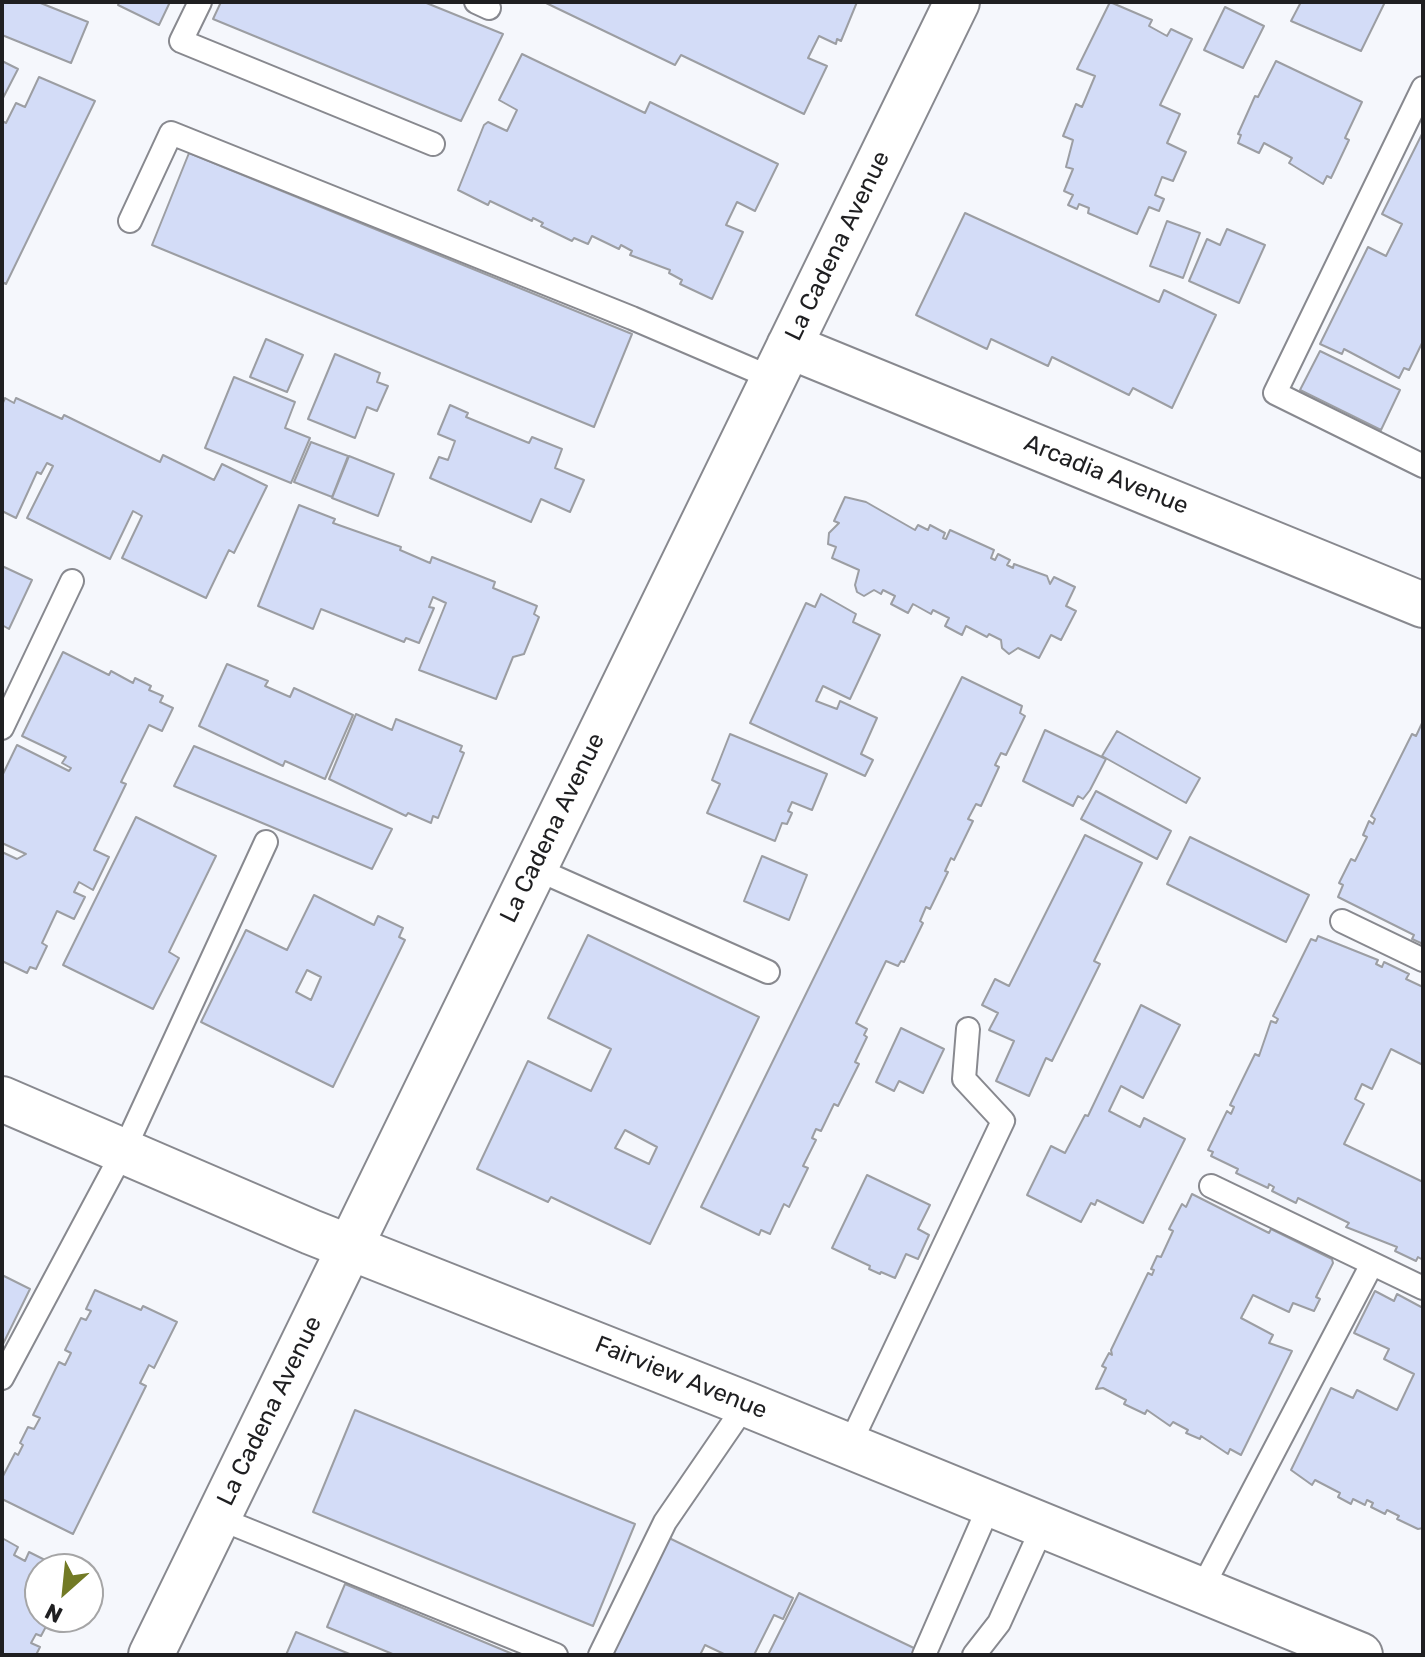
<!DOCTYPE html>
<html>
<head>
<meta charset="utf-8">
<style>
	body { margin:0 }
	#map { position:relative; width:1425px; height:1657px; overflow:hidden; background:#f5f7fc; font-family:Rubik,sans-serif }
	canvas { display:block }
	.frame { position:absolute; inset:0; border:4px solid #1f1f21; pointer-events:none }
	.north { position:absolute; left:24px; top:1553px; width:80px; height:80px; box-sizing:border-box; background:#fff; border:2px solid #a5a5a6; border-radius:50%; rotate:207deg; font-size:22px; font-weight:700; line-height:32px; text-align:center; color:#1f1f21 }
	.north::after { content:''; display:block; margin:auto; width:28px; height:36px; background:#727a25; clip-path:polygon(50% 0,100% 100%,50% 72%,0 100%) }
</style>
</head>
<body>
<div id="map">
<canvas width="1425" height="1657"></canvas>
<div class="frame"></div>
<div class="north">N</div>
</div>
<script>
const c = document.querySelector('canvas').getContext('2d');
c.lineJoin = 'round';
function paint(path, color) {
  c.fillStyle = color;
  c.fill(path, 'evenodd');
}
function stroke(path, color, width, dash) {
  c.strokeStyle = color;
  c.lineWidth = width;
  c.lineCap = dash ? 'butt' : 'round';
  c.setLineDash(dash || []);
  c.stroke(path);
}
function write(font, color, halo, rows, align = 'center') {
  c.font = font + ' Rubik,sans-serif';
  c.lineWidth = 6;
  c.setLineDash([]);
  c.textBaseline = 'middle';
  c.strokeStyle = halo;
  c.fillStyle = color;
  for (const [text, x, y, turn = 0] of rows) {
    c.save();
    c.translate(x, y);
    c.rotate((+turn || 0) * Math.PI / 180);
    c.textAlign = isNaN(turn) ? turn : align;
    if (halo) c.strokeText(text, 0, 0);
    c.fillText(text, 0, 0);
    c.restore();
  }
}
const building = new Path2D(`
	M2,2H38L88,22L71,63L2,35Z
	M120,2H170L159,25L118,5Z
	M221,2H424L503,34L461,121L213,19Z
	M857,2L841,41L837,39L836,44L819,36L808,58L827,66L804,114L681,55L675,65L546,3Z
	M1110,2L1152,20L1149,26L1167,36L1171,29L1192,39L1160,105L1180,114L1167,143L1186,152L1173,181L1162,177L1155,195L1164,199L1159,211L1149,207L1137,234L1088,213L1089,208L1079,204L1077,209L1068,205L1073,195L1064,191L1073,169L1066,167L1073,140L1063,136L1076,104L1082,107L1095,76L1077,69Z
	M1301,2H1385L1361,51L1291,21Z
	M1225,7L1264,26L1243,68L1204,50Z
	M522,54L645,113L650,102L778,164L755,211L737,202L726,225L743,232L712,299L680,284L682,280L669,273L670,270L630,255L632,251L621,245L619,249L592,236L588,244L574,238L572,241L541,226L543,223L533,218L532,221L490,201L488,205L458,190L484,125L488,122L507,131L517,110L499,100Z
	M2,61L18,69L3,98L2,97Z
	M1276,61L1362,102L1345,138L1349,140L1331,178L1327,176L1323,184L1289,163L1292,158L1264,143L1259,153L1238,143L1241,135L1238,134L1255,96L1258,97Z
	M39,77L95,101L6,284L2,282V121L6,123L16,103L25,107Z
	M1423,132V341L1409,370L1404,368L1399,378L1344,349L1342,354L1320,344L1368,247L1386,256L1402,224L1382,214Z
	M189,153L632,334L594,427L152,245Z
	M965,213L1159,302L1164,290L1216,315L1172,408L1133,388L1129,395L1052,357L1048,366L991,339L987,349L916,315Z
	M1167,221L1200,233L1183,278L1150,266Z
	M1227,229L1265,245L1239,303L1189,281L1207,239L1220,245Z
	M266,339L303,355L287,392L250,377Z
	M1320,351L1400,390L1381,430L1300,390Z
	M335,354L380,373L377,382L388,386L377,411L367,407L355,438L308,419Z
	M234,377L295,402L285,428L310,438L291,483L205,448Z
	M5,398L14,403L16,398L62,419L64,415L160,462L163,455L214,480L222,464L267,486L234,553L229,550L206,598L122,558L142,516L133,511L110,559L27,518L53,466L47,463L41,474L37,472L16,518L2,511V405Z
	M450,405L468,413L466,417L529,443L532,437L562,449L555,468L584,480L570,512L541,499L531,522L430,478L439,457L448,460L455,441L438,434Z
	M311,442L348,456L332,497L294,482Z
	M349,456L394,474L378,516L332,498Z
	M845,497L866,502L915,530L918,525L928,530L930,525L945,533L943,538L946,539L950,530L994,550L991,558L995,560L998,554L1010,560L1007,565L1013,568L1014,564L1047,576L1050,584L1054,577L1075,587L1066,606L1076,611L1061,640L1051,635L1039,658L1018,648L1009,654L1002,648L1001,640L989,634L987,637L966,626L962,635L945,626L949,618L933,610L931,614L913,604L908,613L891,604L895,596L883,590L881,594L874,590L864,596L857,592L855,585L859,570L832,558L836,547L828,544L829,533L839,523L834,521Z
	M299,505L335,519L333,523L401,547L400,550L430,563L432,557L495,582L493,588L537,606L534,614L539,617L524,654L513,657L496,699L419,670L446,603L433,597L429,607L434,608L419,643L406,638L404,642L321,609L313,629L258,606Z
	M2,566L32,580L9,629L2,625Z
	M821,594L856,614L853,622L880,635L850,699L823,686L816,701L837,709L840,701L877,718L861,754L873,760L865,776L750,723L806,603L815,607Z
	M63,652L109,675L111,671L133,683L135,678L151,686L149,690L163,696L160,702L173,708L162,731L149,725L121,782L126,784L94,850L109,857L93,890L79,882L74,892L85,897L74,919L57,911L42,943L47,946L36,969L30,967L27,973L2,961V852L17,859L26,854L2,843V776L17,745L69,771L71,768L62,763L66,757L22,736Z
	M227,664L268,681L265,686L290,697L294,688L353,715L325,779L285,761L283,766L199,726Z
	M962,677L1022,706L1020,713L1025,716L1006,755L1001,753L995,765L999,767L981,806L976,804L968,819L973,821L954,860L951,858L945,871L948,872L930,909L926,907L920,921L923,923L904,962L901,961L898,966L886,961L856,1023L867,1029L864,1035L867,1037L855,1062L859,1064L838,1106L834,1104L821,1131L816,1129L812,1138L816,1140L803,1166L808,1168L789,1207L784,1204L770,1234L761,1230L759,1235L701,1207Z
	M356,714L392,730L396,719L462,746L460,751L464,753L438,818L433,816L431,823L408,813L406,816L329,779Z
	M1423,721V944L1412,939L1414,935L1338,897L1343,885L1339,883L1351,859L1355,861L1367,837L1363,835L1369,821L1373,824L1375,819L1371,816L1412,734L1416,736Z
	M1045,730L1106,759L1090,790L1083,799L1078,796L1073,806L1023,781Z
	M1117,731L1200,778L1186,803L1102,756Z
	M730,734L827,774L812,810L792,802L788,811L792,813L787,824L782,823L775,841L707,813L720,784L712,780Z
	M194,746L392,829L372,869L174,786Z
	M1096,791L1171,831L1157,859L1081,819Z
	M136,817L216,856L169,952L179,958L153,1009L63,965Z
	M1085,835L1142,863L1094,961L1100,964L1052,1061L1046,1058L1029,1096L996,1081L1014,1041L989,1030L998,1013L982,1005L995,979L1009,986Z
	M1190,837L1309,895L1286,942L1167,884Z
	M762,856L807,875L789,920L744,901Z
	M314,895L374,925L378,916L403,928L399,937L405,940L333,1087L201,1022L246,930L287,950ZM307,970L321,977L311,1000L296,992Z
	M588,935L759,1017L650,1244L551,1197L548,1202L477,1169L528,1061L591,1091L611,1049L548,1018ZM625,1130L657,1147L649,1164L615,1148Z
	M1318,936L1378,960L1376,964L1382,967L1384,962L1409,974L1406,979L1423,987V1065L1391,1049L1372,1089L1362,1084L1355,1099L1364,1104L1344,1144L1423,1182V1260L1418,1257L1416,1261L1395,1251L1397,1247L1346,1227L1349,1223L1298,1198L1296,1203L1272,1191L1274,1187L1269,1184L1268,1188L1236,1173L1238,1169L1211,1156L1213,1152L1208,1150L1227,1111L1231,1114L1234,1107L1230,1105L1255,1054L1259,1056L1271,1021L1276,1023L1278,1019L1273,1016L1311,939L1316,941Z
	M1141,1005L1180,1025L1143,1098L1121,1086L1109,1111L1140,1127L1144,1118L1185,1139L1143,1223L1097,1200L1095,1205L1091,1203L1081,1222L1027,1195L1051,1146L1065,1153L1085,1115L1088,1116Z
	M901,1028L944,1049L923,1093L899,1081L894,1091L876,1082Z
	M867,1175L930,1205L918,1229L929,1235L918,1259L906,1254L895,1278L881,1272L880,1274L869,1269L870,1266L832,1248Z
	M1192,1194L1269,1233L1271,1229L1332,1259L1333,1263L1316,1297L1320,1299L1314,1311L1293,1303L1289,1312L1253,1295L1241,1318L1273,1335L1269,1343L1292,1351L1241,1455L1230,1449L1228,1454L1201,1436L1200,1439L1186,1433L1188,1430L1173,1422L1170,1426L1147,1410L1145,1414L1124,1404L1126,1400L1103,1388L1096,1389L1106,1368L1102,1366L1109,1353L1112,1355L1111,1350L1148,1273L1152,1275L1154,1270L1151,1269L1157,1256L1161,1257L1173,1231L1169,1229L1182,1204L1186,1207Z
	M2,1275L30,1289L2,1346Z
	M95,1290L141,1310L143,1306L177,1322L154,1368L149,1365L140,1383L146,1386L73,1534L2,1499V1478L15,1453L18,1455L23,1445L20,1443L28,1427L34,1429L40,1418L33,1415L59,1362L65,1365L71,1353L65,1350L81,1318L86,1320L91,1311L86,1309Z
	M1375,1291L1394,1301L1397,1294L1423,1308V1528L1418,1529L1397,1519L1399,1516L1387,1510L1385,1514L1371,1507L1373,1503L1367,1500L1365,1505L1353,1499L1351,1504L1338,1497L1340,1493L1315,1480L1312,1485L1291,1470L1331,1388L1353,1398L1357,1390L1397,1410L1414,1374L1384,1359L1389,1349L1354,1333Z
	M355,1410L635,1524L593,1626L313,1512Z
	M667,1537L793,1598L783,1619L774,1615L754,1655H726L705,1645L700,1655H609Z
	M2,1538L18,1547L14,1555L25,1561L29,1552L49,1562L45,1569H40V1617H51L41,1636L36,1634L31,1643L40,1647L36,1655H2Z
	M345,1584L515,1655H395L327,1627Z
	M799,1593L916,1649L913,1655H768Z
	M296,1632L352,1655H286Z`);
const service = new Path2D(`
	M200,2L181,41L433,144
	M476,2L489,8
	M1423,88L1275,393L1423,466
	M130,221L171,133L632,318L772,378
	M2,728L72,581
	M534,868L768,972
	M1342,921L1423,960
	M1211,1186L1423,1288
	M2,1378L124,1150L266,842
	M849,1446L1003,1121L964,1079L968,1029
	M218,1518L556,1655
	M1201,1590L1372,1264
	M600,1655L665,1522L746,1404
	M924,1655L990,1504
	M974,1655L999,1623L1043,1526`);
const minor = new Path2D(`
	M789,346L1423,605
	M151,1655L957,2`);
const tertiary = new Path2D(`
	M2,1099L311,1232L746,1404L1360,1655`);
const streetNames = [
	["La Cadena Avenue",838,246,-64],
	["Arcadia Avenue",1106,475,22],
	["La Cadena Avenue",553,828,-64],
	["Fairview Avenue",681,1378,22],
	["La Cadena Avenue",270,1411,-64]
];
paint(building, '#d3dcf7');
stroke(building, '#9c9ea3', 2);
stroke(service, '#88898f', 26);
stroke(minor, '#88898f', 48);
stroke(tertiary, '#88898f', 48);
stroke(service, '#fff', 22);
stroke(minor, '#fff', 44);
stroke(tertiary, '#fff', 44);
write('24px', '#1f1f21', '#fff', streetNames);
</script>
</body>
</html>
